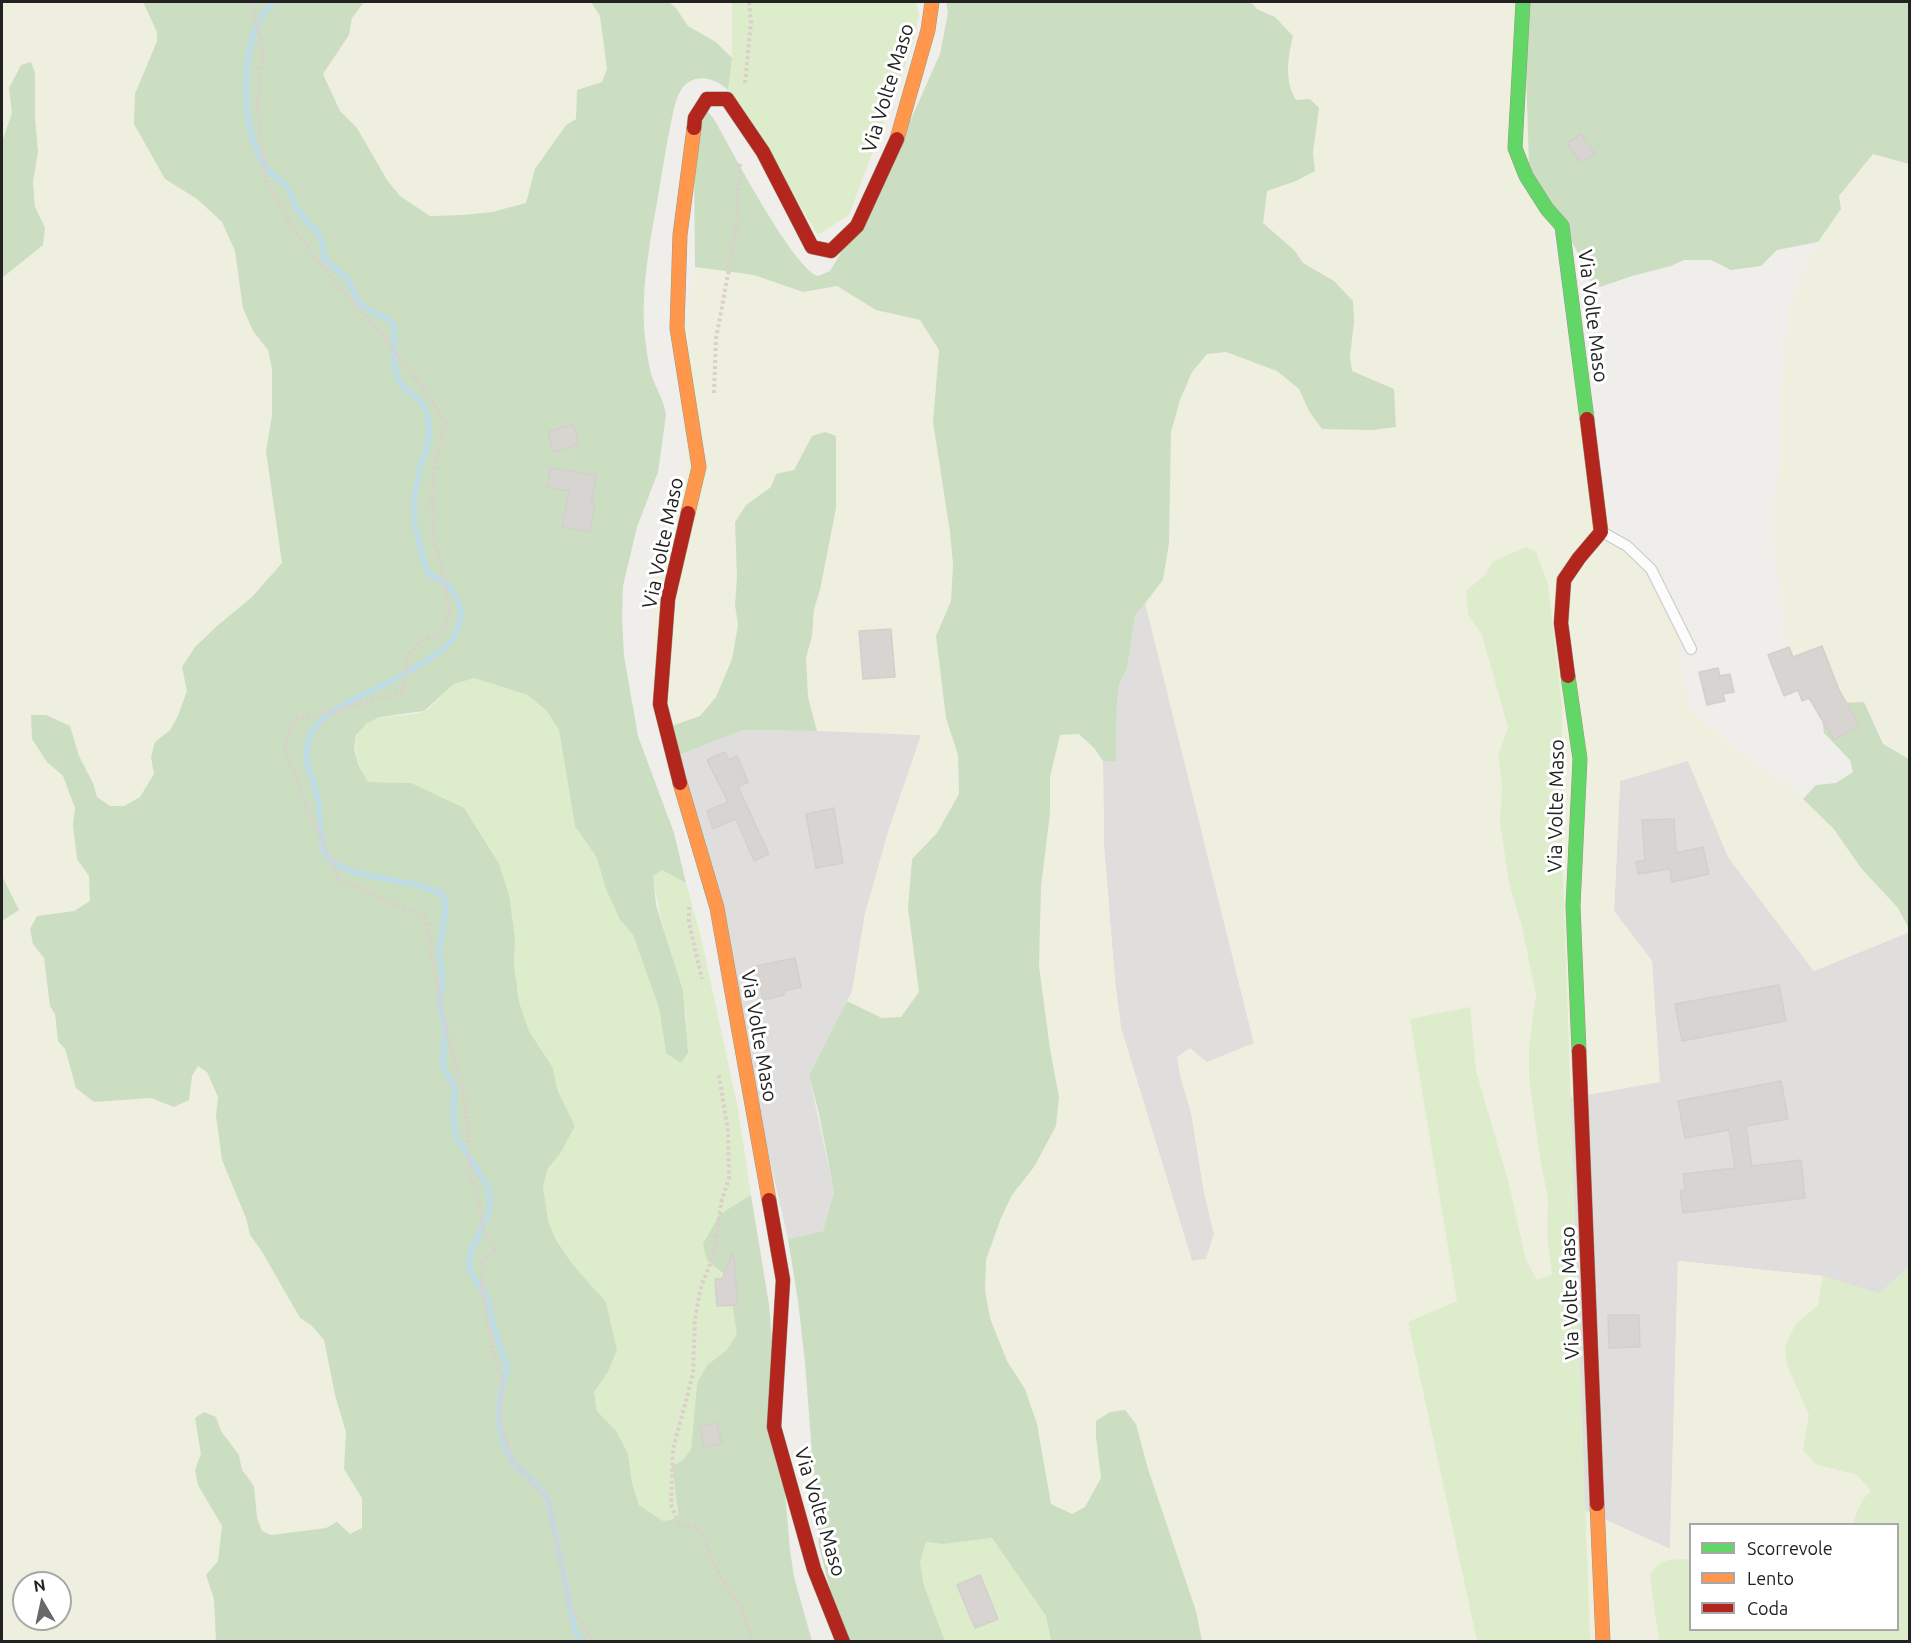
<!DOCTYPE html>
<html>
<head>
<meta charset="utf-8">
<style>
	body { margin:0 }
	#map { position:relative; width:1911px; height:1643px; overflow:hidden; background:#f0eeeb; font-family:Ubuntu,sans-serif }
	canvas { display:block }
	.frame { position:absolute; inset:0; border:3px solid #222; pointer-events:none }
	.legend { position:absolute; left:1689px; top:1523px; width:210px; height:108px; box-sizing:border-box; background:#fff; border:2px solid #a7a7a7; margin:0; padding:8px 10px; list-style:none; font-size:18px; color:#222 }
	.legend li { display:flex; align-items:center; gap:12px; height:30px }
	.legend b { width:30px; border:2px solid #a7a7a7 }
	.north { position:absolute; left:12px; top:1571px; width:60px; height:60px; box-sizing:border-box; background:#fff; border:2px solid #a7a7a7; border-radius:50%; rotate:351deg; font-size:16px; font-weight:700; line-height:24px; text-align:center; color:#222 }
	.north::after { content:''; display:block; margin:auto; width:21px; height:27px; background:#6a6968; clip-path:polygon(50% 0,100% 100%,50% 72%,0 100%) }
</style>
</head>
<body>
<div id="map">
<canvas width="1911" height="1643"></canvas>
<div class="frame"></div>
<ul class="legend">
<li><b style="height:8px;background:#63d668"></b>Scorrevole</li>
<li><b style="height:8px;background:#ff974d"></b>Lento</li>
<li><b style="height:8px;background:#b3261e"></b>Coda</li>
</ul>
<div class="north">N</div>
</div>
<script>
const c = document.querySelector('canvas').getContext('2d');
c.lineJoin = 'round';
function paint(path, color) {
  c.fillStyle = color;
  c.fill(path, 'evenodd');
}
function stroke(path, color, width, dash) {
  c.strokeStyle = color;
  c.lineWidth = width;
  c.lineCap = dash ? 'butt' : 'round';
  c.setLineDash(dash || []);
  c.stroke(path);
}
function write(font, color, halo, rows, align = 'center') {
  c.font = font + ' Ubuntu,sans-serif';
  c.lineWidth = 6;
  c.setLineDash([]);
  c.textBaseline = 'middle';
  c.strokeStyle = halo;
  c.fillStyle = color;
  for (const [text, x, y, turn = 0] of rows) {
    c.save();
    c.translate(x, y);
    c.rotate((+turn || 0) * Math.PI / 180);
    c.textAlign = isNaN(turn) ? turn : align;
    if (halo) c.strokeText(text, 0, 0);
    c.fillText(text, 0, 0);
    c.restore();
  }
}
const residential = new Path2D(`
	M1145,602L1254,1044L1180,1075L1191,1112L1204,1192L1214,1234L1206,1259L1192,1261L1121,1028L1115,981L1104,847L1103,761L1116,760L1117,701L1119,685L1127,669L1135,616Z
	M743,730L849,731L922,735L889,829L865,914L852,992L809,1075L834,1192L823,1231L788,1239L677,756Z
	M1688,760L1728,857L1814,971L1909,932V1267L1879,1294L1823,1276L1678,1261L1670,1549L1584,1510L1568,1098L1659,1082L1652,961L1614,911L1620,781Z`);
const farmland = new Path2D(`
	M2,2H143L157,32V41L135,94L165,179L197,199L222,222L235,251L243,308L253,331L268,350L272,369V415L266,451L282,563L252,597L217,626L195,647L183,666L187,691L177,718L170,730L155,742L151,757L154,774L140,797L124,806H110L97,797L93,783L79,756L70,726L46,715L31,716L47,762L63,776L75,808L73,825L77,859L89,876L90,890V901L74,911L37,916L33,944L44,958L50,1006L55,1014L58,1041L65,1049L76,1088L94,1102L151,1098L174,1107L189,1100L192,1076L198,1066L207,1072L218,1097L216,1116L222,1160L246,1218L250,1235L261,1250L300,1318L311,1325L324,1340L335,1395L346,1432L344,1469L362,1498V1528L350,1535L337,1522L326,1528L271,1535L262,1531L257,1518L254,1486L242,1470L239,1455L221,1431L216,1417L195,1470L198,1485L222,1526L218,1561L206,1575L214,1599L216,1641H2V921L19,910L2,876V278L43,245L45,228L35,207L33,182L38,152L35,117L9,88L12,113L2,142ZM24,1583H60V1619H24Z
	M364,2H591L600,16L607,69L602,82L577,90L576,119L566,125L535,169L526,203L492,212L464,215L430,216L400,196L387,180L357,128L340,111L323,73L349,35L352,18Z
	M669,2H732V58L716,42L688,26L676,8Z
	M1251,2H1524L1542,178L1597,535L1622,536L1658,566L1676,608L1683,684L1691,710L1716,731L1735,751L1783,782L1803,799L1833,828L1861,868L1898,908L1909,929V932L1814,971L1728,857L1688,761L1620,781L1614,911L1652,961L1660,1082L1568,1098L1562,851V707L1492,562L1486,574L1466,591L1468,615L1482,634L1508,727L1498,756L1502,784L1500,823L1509,883L1522,927L1536,996L1529,1045V1078L1540,1158L1548,1199L1547,1236L1552,1275L1537,1280L1526,1260L1508,1180L1476,1071L1470,1008L1410,1019L1457,1301L1408,1323L1477,1641H1202L1196,1611L1148,1469L1136,1424L1096,1437L1101,1478L1084,1507L1072,1514L1051,1504L1037,1424L1025,1389L1007,1361L990,1318L985,1290L986,1259L1001,1218L1012,1195L1034,1167L1059,1097L1050,1049L1039,966L1041,887L1050,813V777L1060,735L1079,734L1094,748L1103,761L1104,847L1115,981L1121,1028L1192,1261L1206,1259L1214,1234L1204,1192L1191,1112L1180,1075L1177,1057L1190,1048L1207,1062L1254,1043L1145,602L1163,580L1169,543L1171,432L1180,400L1192,372L1207,354L1226,352L1277,371L1299,389L1309,411L1394,389L1352,371L1350,356L1354,322L1334,281L1303,263L1294,250L1263,223L1267,191L1296,181L1315,171L1313,153L1319,108L1296,100L1290,90L1287,60L1293,36L1275,17L1257,9Z
	M1873,154L1909,164V759L1883,744L1881,734L1864,702L1841,703L1790,658L1774,546V499L1782,455L1780,407L1790,305L1818,242L1841,209L1839,196Z
	M695,267L754,275L803,291L837,286L876,310L920,320L939,350L933,422L950,532L953,565L951,601L936,636L946,718L958,755L959,794L937,833L912,859L908,908L919,992L901,1017L882,1018L847,1001L852,992L865,914L889,829L921,735L817,731L808,697L806,658L812,636L814,609L820,590L826,555L812,436L794,470L776,474L771,487L746,505L735,605L738,625L732,659L716,697L700,716L666,728L653,652L652,591L665,536L687,480L679,366Z
	M1678,1261L1823,1276L1818,1305L1795,1325L1787,1365L1809,1415L1803,1451L1815,1464L1857,1475L1871,1491L1863,1499L1852,1524H1690V1559L1664,1561L1657,1634L1659,1641H1590L1584,1510L1670,1549Z`);
const grass = new Path2D(`
	M732,2H916L919,14L913,44L849,215L818,235L728,90L732,58Z
	M1526,547L1536,552L1548,585L1562,706V851L1590,1641H1477L1408,1322L1457,1301L1410,1019L1470,1007L1476,1071L1508,1180L1526,1260L1537,1280L1552,1274L1547,1236L1548,1199L1540,1158L1529,1078V1045L1536,996L1522,927L1509,883L1500,823L1502,784L1498,756L1508,727L1482,635L1468,615L1466,591L1486,574L1492,562Z
	M474,678L528,695L547,711L559,730L575,826L597,858L605,887L620,920L633,935L659,1008L666,1053L687,1022C681,972 659,926 653,876L662,870L686,883L700,933L738,1109L751,1195L720,1214L738,1334L726,1351L707,1365L697,1383L691,1449L683,1460L672,1466L679,1518L663,1521L639,1505L632,1483L628,1454L617,1432L597,1411L594,1392L608,1372L617,1350L606,1302L573,1265L556,1240L548,1221L543,1186L548,1168L560,1154L575,1126L557,1089L553,1068L529,1031L519,1002L514,965L515,939L411,783L368,782C354,757 343,725 383,717C394,715 415,716 425,711C435,705 443,693 452,686C458,681 467,680 474,678Z
	M1909,1267V1641H1659L1650,1576C1659,1557 1671,1560 1690,1559V1630H1898V1524H1852L1863,1499L1871,1491L1857,1475L1815,1464L1803,1450L1809,1415L1787,1365L1785,1347L1795,1325L1818,1305L1823,1276L1879,1294Z
	M992,1538L1046,1616L1051,1641H945L924,1586L920,1562L926,1542L943,1544Z`);
const forest = new Path2D(`
	M143,2H364L352,18L349,35L323,74L340,111L357,128L387,180L400,196L430,216L464,215L492,212L526,203L535,169L566,125L576,119L577,90L602,82L607,69L600,16L591,2H669L676,8L688,26L716,42L732,58L728,90C717,79 697,72 684,86C673,99 672,122 668,138C663,165 659,192 654,219C647,260 640,303 646,345C647,355 649,367 652,377C657,390 664,401 666,415L658,472L637,527L623,586L622,617L624,656L638,736L674,833L686,883L662,870L653,876L656,905L683,991L688,1053L681,1063L666,1053L659,1008L633,935L620,920L605,887L597,858L575,826L559,730L547,711L528,695L474,678L454,684L424,711L380,717L367,723L356,735L354,749L359,766L368,782L411,783L464,808L499,864L509,895L515,939L514,965L519,1002L529,1031L553,1068L557,1089L575,1126L560,1154L548,1168L543,1186L548,1221L556,1240L573,1265L606,1302L617,1350L608,1372L594,1392L597,1411L617,1432L628,1454L632,1483L639,1505L663,1521L679,1518L672,1466L683,1460L691,1449L697,1383L707,1365L726,1351L737,1334L728,1277L707,1260L703,1244L720,1214L751,1195L769,1305L790,1550L794,1577L812,1641H216L214,1599L206,1575L218,1561L222,1526L198,1485L195,1470L201,1454L195,1418L204,1412L216,1417L221,1431L239,1455L242,1470L254,1486L257,1518L262,1531L271,1535L326,1528L337,1522L350,1534L362,1528V1498L344,1469L346,1432L335,1395L324,1340L311,1325L300,1318L261,1250L250,1235L246,1218L222,1160L216,1116L218,1097L207,1072L198,1066L192,1076L189,1100L174,1107L151,1098L94,1102L76,1088L65,1049L58,1041L55,1014L50,1006L44,958L33,944L30,929L37,916L74,911L90,901L89,876L77,859L73,825L75,808L63,776L47,762L32,739L31,715H46L70,726L79,756L93,783L97,797L110,806H124L140,797L154,774L151,757L155,742L170,730L177,718L187,691L182,667L195,647L217,626L252,597L282,563L266,451L272,415V369L268,350L253,331L243,308L235,251L222,222L197,199L165,179L134,124L135,94L157,41V32Z
	M946,2H1251L1257,9L1275,17L1293,36C1288,57 1284,80 1296,100L1310,99L1319,108L1313,153L1315,171L1296,181L1267,191L1263,223L1294,250L1303,263L1334,281L1353,301L1354,322L1350,356L1352,371L1394,389L1396,427L1372,430L1322,429L1309,411L1299,389L1277,371L1226,352L1207,354L1192,372L1180,400L1171,432L1169,543L1163,580L1135,616L1127,669L1119,685L1117,701L1116,761H1103L1094,748L1079,734L1060,735L1050,777V813L1041,887L1039,966L1050,1049L1059,1097L1056,1126L1034,1167L1012,1195L1001,1218L986,1260L985,1290L990,1318L1007,1361L1025,1389L1037,1424L1051,1504L1072,1514L1085,1507L1101,1478L1096,1437V1421L1110,1412L1125,1410L1136,1424L1148,1469L1196,1611L1202,1641H1051L1046,1616L992,1538L943,1544L926,1542L920,1562L924,1586L945,1641H843L819,1546L805,1362L798,1301L788,1239L823,1231L834,1192L819,1114L809,1075L847,1001L882,1018L901,1017L919,992L908,908L912,859L937,833L959,794L958,755L946,718L936,636L951,601L953,565L950,532L933,422L939,350L920,320L876,310L837,286L803,292L754,275L695,267L694,160L705,108L714,119C730,147 793,269 818,276L830,271L883,182L940,54L948,13Z
	M1524,2H1909V164L1873,154L1839,196L1841,209L1818,242L1777,250L1761,266L1731,270L1711,260H1684L1671,266L1632,276L1600,287L1589,280L1576,249L1529,168Z
	M31,62L35,73V117L38,152L33,182L35,207L45,228L43,245L2,278V142L12,113L9,88L21,65Z
	M825,432L836,436V508L820,590L814,609L812,636L806,658L808,697L817,731L743,730L677,756L666,728L700,716L716,697L732,659L738,625L735,605L737,577L735,522L746,505L771,487L776,474L794,470L812,436Z
	M1864,702L1883,744L1909,759V929L1898,908L1861,868L1833,828L1803,799L1816,785L1836,783L1853,772L1850,760L1824,733L1822,718L1841,703Z
	M2,876L19,910L2,921Z`);
const stream = new Path2D(`
	M273,2C268,8 262,16 258,24C241,57 242,131 263,162C269,173 280,179 288,189C293,194 292,203 297,209C312,230 324,229 324,259L347,278L360,305L389,320L394,324C395,340 392,359 396,374C399,387 411,392 420,401C428,409 429,424 429,435C429,443 425,453 422,461C415,486 410,511 418,537C421,548 423,562 428,572C433,579 441,579 447,584C455,591 462,606 461,617C460,626 454,639 447,645C430,662 388,683 365,694C343,705 315,716 308,742C302,762 314,779 318,799C321,813 319,846 327,857C346,880 414,877 443,895L446,908L439,951L443,977L440,1000L445,1033L443,1061L444,1069L455,1088L453,1112L456,1137L486,1183L490,1194L488,1215L471,1251L469,1270L488,1299L492,1321L508,1370C496,1397 494,1441 516,1465C527,1477 539,1485 548,1499L575,1631L583,1642`);
const building = new Path2D(`
	M1581,134L1595,154L1581,163L1567,143Z
	M573,424L579,444L554,452L548,432Z
	M551,468L596,476L591,503L595,504L589,532L562,527L569,491L547,487Z
	M891,629L895,677L863,679L859,631Z
	M1822,646L1839,690L1859,725L1834,740L1809,698L1802,701L1798,690L1784,696L1768,655L1789,647L1793,657Z
	M1718,668L1720,676L1730,674L1734,692L1723,694L1725,701L1707,705L1699,672Z
	M725,752L729,760L737,756L748,782L738,787L769,854L754,861L736,819L713,829L707,811L728,802L707,760Z
	M834,808L843,863L816,868L806,814Z
	M1674,819L1676,853L1703,847L1709,874L1672,882L1670,869L1638,874L1636,862L1645,860L1642,820Z
	M795,958L801,987L784,991V995L763,1000L756,966Z
	M1779,985L1786,1021L1682,1041L1675,1004Z
	M1781,1081L1788,1119L1746,1126L1752,1166L1801,1160L1805,1198L1683,1213L1680,1191L1685,1190L1683,1174L1735,1168L1729,1130L1685,1138L1678,1101Z
	M733,1251L738,1305L717,1306L715,1279H722Z
	M1608,1315H1639L1640,1347L1609,1348Z
	M716,1422L722,1443L705,1448L699,1427Z
	M980,1575L998,1619L975,1628L957,1585Z`);
const path = new Path2D(`
	M252,2L263,49L258,110L266,181L293,228L330,276L385,339L432,400L446,424L436,459L432,496L433,539L439,557L450,611L443,636L422,640L408,656L403,692L334,711L296,718L284,747L310,814L340,880L425,917L445,1023L464,1096L469,1139V1173L478,1198L483,1228L495,1252L483,1263L482,1288L491,1343L502,1382L500,1422L515,1464L548,1499L569,1604L593,1642
	M745,83L751,22L749,2
	M714,393L716,339L736,231L740,162
	M689,907V923L702,979
	M719,1075L728,1131L729,1178L721,1203L715,1251L700,1290L695,1320L693,1374L673,1449L671,1505L680,1526H698L719,1574L741,1608L753,1642`);
const lane = new Path2D(`
	M1604,533L1627,546L1651,569L1691,649`);
const fast = new Path2D(`
	M1523,2L1515,148L1526,176L1547,209L1562,226L1587,419
	M1568,676L1580,759L1573,906L1579,1051`);
const slow = new Path2D(`
	M897,139L928,30L932,2
	M688,513L699,467L677,328L680,235L694,128
	M680,783L717,908L769,1200
	M1597,1504L1603,1642`);
const jam = new Path2D(`
	M694,128L695,118L707,99H727L763,152L812,247L831,251L857,226L897,139
	M1568,676L1561,623L1564,580L1579,558L1601,532L1587,419
	M680,783L660,704L668,599L688,513
	M1579,1051L1597,1504
	M769,1200L783,1280L774,1427L814,1569L843,1642`);
const streetNames = [
	["Via Volte Maso",888,88,-73],
	["Via Volte Maso",1593,316,83],
	["Via Volte Maso",663,543,-78],
	["Via Volte Maso",1556,806,-89],
	["Via Volte Maso",759,1036,80],
	["Via Volte Maso",1570,1293,-92],
	["Via Volte Maso",820,1512,73]
];
paint(residential, '#dfdedc');
paint(farmland, '#efefdf');
paint(grass, '#ddeccb');
paint(forest, '#cbdec1');
stroke(stream, '#bfdbe3', 6);
paint(building, '#d7d4d2');
stroke(building, '#d3d0cc', 1.5);
stroke(lane, '#c9c8c7', 12);
stroke(fast, '#999a82', 15);
stroke(slow, '#999a82', 15);
stroke(jam, '#999a82', 15);
stroke(path, '#dccecd', 4, [3, 3]);
stroke(lane, '#fdfcfc', 10);
stroke(fast, '#63d668', 14);
stroke(slow, '#ff974d', 14);
stroke(jam, '#b3261e', 14);
write('20px', '#222', '#fff', streetNames);
</script>
</body>
</html>
